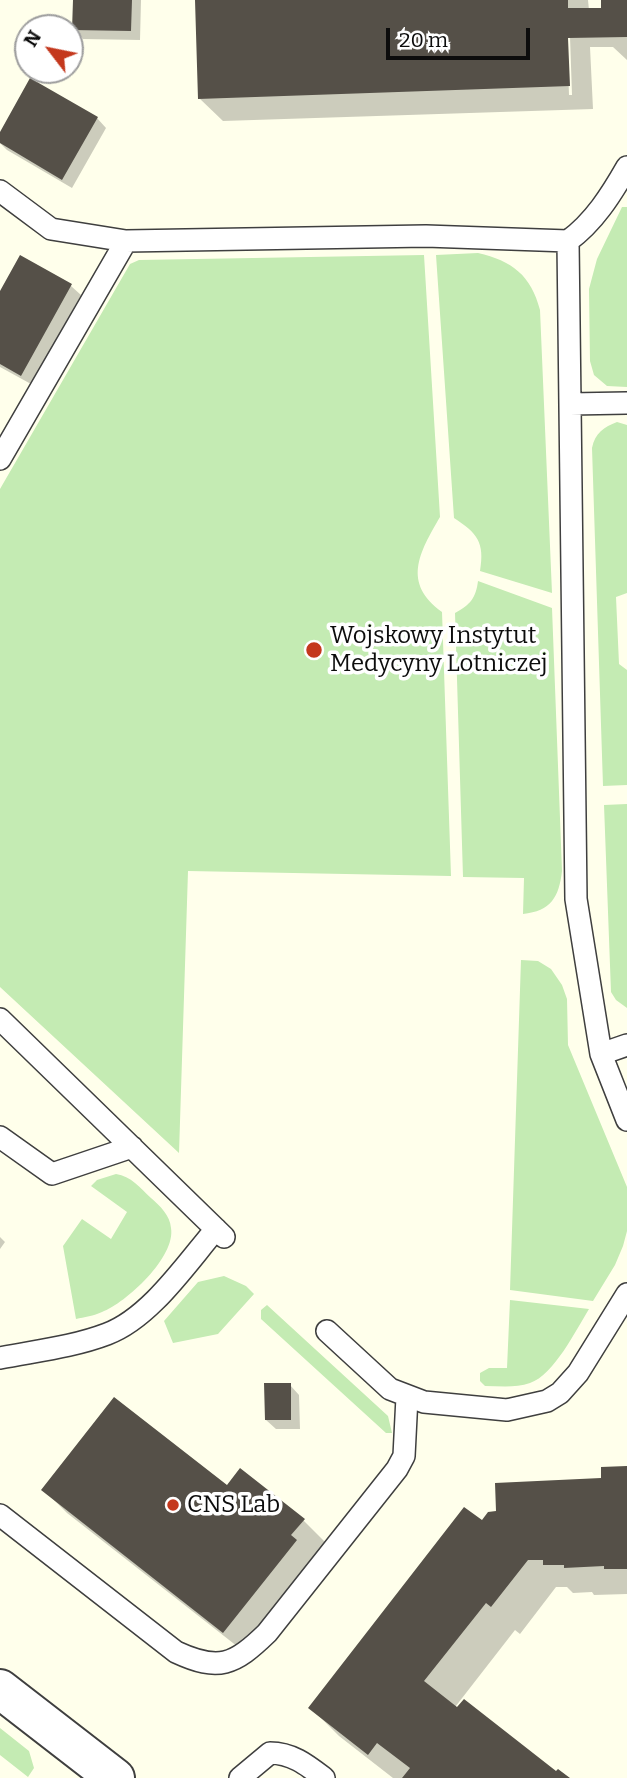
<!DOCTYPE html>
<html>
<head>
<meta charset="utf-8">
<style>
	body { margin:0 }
	#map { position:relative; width:627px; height:1778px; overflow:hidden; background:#ffffeb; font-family:Bitter,serif }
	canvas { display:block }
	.north { position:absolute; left:14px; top:14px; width:70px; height:70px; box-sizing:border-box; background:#fff; border:2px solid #9e9e9e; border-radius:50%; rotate:302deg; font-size:19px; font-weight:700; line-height:28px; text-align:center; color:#0c0c0c }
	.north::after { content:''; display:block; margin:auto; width:24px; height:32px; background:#c4381d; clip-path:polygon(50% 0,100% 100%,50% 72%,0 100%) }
	.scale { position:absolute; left:386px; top:28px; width:144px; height:32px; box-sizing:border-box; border:4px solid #0c0c0c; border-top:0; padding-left:9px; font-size:21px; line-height:24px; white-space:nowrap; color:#0c0c0c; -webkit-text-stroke:5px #fff; paint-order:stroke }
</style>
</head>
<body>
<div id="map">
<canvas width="627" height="1778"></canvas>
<div class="north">N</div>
<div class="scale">20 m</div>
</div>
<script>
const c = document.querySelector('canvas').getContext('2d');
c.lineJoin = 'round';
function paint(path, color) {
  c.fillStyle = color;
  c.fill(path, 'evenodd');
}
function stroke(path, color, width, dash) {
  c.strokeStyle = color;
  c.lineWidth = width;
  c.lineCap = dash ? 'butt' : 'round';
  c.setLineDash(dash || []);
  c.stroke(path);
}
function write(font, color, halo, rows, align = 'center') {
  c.font = font + ' Bitter,serif';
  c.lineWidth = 7;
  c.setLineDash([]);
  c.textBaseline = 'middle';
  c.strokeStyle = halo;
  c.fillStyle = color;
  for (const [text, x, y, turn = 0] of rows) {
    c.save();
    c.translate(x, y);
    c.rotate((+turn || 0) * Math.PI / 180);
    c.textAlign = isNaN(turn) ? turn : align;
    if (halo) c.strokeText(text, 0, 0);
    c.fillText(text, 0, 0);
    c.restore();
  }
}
const green = new Path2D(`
	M622,207H627V387L607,386L594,375L590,361L589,289L597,259Z
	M478,253C512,261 531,275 540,310L552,593L480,571C485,542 477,533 454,518L436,255Z
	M424,255L440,517C419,553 402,583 442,612L451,876L188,871L179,1153L0,987V489L130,264L139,260Z
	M617,422L627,425V593L616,597L619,664L627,670V785L603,786L592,448C595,433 604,427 617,422Z
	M478,581L552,608L562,871C559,897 551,911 523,914L524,878L463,877L455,613C470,605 476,598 478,581Z
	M627,804V1008L616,1000L611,992L604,805Z
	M521,960L538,961L551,969L562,985L567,999L568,1045L627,1187V1231L623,1246L615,1265L593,1301L510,1290Z
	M116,1174C131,1176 140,1188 151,1198C160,1206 170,1215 171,1228C176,1257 126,1303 102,1312C94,1316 84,1317 76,1319L63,1246L82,1219L111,1239L127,1212L91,1186L97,1180Z
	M224,1276L246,1286L254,1294L218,1334L173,1343L164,1321L198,1282Z
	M510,1300L589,1309C576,1330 554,1375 530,1383C516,1388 500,1386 485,1386L480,1381V1373L489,1368H507Z
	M267,1305L388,1416L392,1433H386L261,1319V1310Z
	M0,1728L29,1751L34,1768L28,1777L0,1755Z`);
const shadow = new Path2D(`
	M75,0H141L140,40L83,39L74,29Z
	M196,0H588L589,10L603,9L608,0H627V60L613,47H590L593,109L223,121L199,98ZM567,34L570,37L572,95H569Z
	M97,118L106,128L72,188L7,150L0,143V136Z
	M21,257L71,286L81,295L31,384L0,367V295Z
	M0,1237L5,1242L0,1249Z
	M290,1385L299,1395L300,1429H276L266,1420Z
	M627,1468V1594L594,1595L592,1592L573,1593L567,1587H556L520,1634L515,1630L452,1711L567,1778H393L339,1736L311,1708L482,1522L603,1480Z
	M227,1488L303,1520L326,1543L247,1654L67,1513L44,1490Z`);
const building = new Path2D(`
	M73,0H132L131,31L72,30Z
	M195,0H568V8H601V0H627V37L568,38L570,86L198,99Z
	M30,78L98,117L62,180L0,143V132Z
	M20,255L72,284L21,376L0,364V291Z
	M264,1383H291V1420H265Z
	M114,1397L227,1485L240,1468L305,1519L291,1535L297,1540L223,1633L41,1490Z
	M627,1466V1569H604V1566L564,1568V1565H543V1560H528L491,1607L486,1603L424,1681L457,1707L464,1699L556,1771L558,1769L570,1778H402L410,1768L377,1743L368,1755L308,1708L464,1507L482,1520L488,1512L496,1511L495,1483L601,1478V1467Z`);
const lane = new Path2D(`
	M0,191L51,229L126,241L426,236L568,241L576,899L601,1054L627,1120
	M568,241C594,222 611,195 627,167
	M570,404L627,403
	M0,459L126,241
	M0,1019L224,1237
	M601,1054L627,1045
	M0,1137L52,1174L132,1147
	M327,1331L390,1389L424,1402L507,1410L547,1401L560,1393L578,1373L627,1294
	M0,1358C35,1351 73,1347 107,1334C150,1318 186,1264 216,1229
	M0,1515L176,1652C219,1672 234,1665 267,1633L397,1469L404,1456L407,1397
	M240,1778L270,1753C292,1753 307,1765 324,1778`);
const street = new Path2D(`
	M0,1689L115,1778`);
const markers = [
	[314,650,9,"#c4381d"],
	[173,1505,7,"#c4381d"]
];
const poiNames = [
	["Wojskowy Instytut",330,636],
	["Medycyny Lotniczej",330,664],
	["CNS Lab",187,1505]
];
paint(green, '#c4ebb3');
paint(shadow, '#0003');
paint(building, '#555048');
stroke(lane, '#3f3f3f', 24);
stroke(street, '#3f3f3f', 42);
stroke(lane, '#fff', 21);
stroke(street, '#fff', 38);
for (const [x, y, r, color] of markers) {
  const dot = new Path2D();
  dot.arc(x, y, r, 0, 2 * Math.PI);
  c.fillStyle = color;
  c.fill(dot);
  stroke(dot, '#fff', 2.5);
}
write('24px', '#0c0c0c', '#fff', poiNames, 'left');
</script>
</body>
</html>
